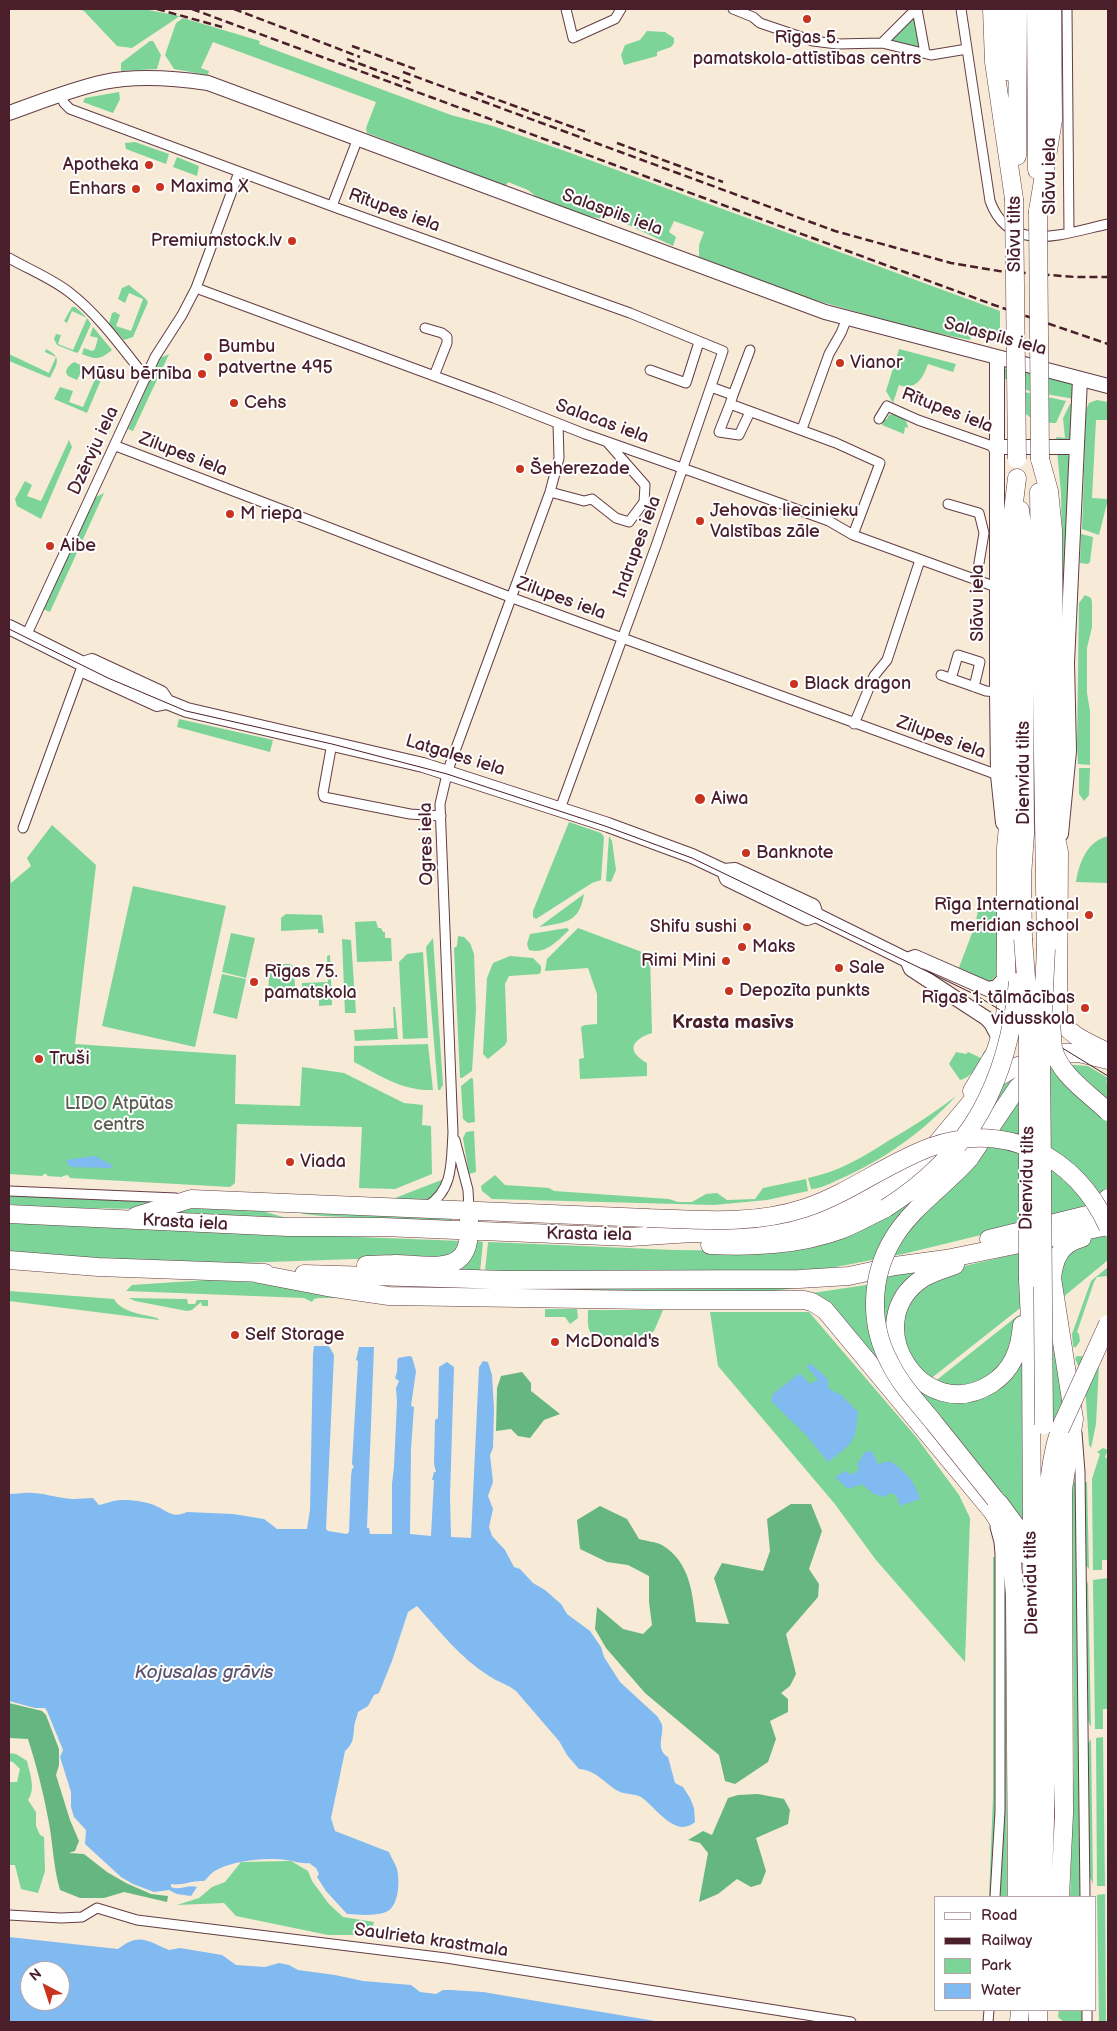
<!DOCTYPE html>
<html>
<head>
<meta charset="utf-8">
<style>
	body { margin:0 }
	#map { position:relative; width:1117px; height:2031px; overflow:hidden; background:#f7ead6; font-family:"Balsamiq Sans",sans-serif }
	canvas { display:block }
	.frame { position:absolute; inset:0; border:10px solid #4a1f2b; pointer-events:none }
	.legend { position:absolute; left:934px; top:1896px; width:162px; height:115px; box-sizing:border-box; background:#fff; border:1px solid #b7a5aa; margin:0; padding:6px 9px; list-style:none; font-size:15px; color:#4a1f2b }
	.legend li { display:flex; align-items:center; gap:10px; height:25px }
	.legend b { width:25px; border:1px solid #b7a5aa }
	.north { position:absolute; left:20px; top:1961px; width:50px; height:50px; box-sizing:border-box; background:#fff; border:1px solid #b7a5aa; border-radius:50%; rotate:320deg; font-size:14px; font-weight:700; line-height:20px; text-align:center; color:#4a1f2b }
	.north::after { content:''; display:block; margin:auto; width:18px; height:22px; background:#c8321e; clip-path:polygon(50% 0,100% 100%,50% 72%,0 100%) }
</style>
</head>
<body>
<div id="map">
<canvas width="1117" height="2031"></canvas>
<div class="frame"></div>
<ul class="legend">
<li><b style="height:6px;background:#fff"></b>Road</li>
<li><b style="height:6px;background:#4a1f2b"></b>Railway</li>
<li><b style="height:14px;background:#7cd499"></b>Park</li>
<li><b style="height:14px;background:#80baf1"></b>Water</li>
</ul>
<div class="north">N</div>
</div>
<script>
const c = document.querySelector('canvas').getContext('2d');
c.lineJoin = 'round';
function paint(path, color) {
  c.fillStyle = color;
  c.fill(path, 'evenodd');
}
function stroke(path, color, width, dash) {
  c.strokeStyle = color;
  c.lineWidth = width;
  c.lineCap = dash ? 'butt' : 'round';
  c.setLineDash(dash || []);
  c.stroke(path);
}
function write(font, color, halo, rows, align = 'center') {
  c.font = font + ' "Balsamiq Sans",sans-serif';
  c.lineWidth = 4;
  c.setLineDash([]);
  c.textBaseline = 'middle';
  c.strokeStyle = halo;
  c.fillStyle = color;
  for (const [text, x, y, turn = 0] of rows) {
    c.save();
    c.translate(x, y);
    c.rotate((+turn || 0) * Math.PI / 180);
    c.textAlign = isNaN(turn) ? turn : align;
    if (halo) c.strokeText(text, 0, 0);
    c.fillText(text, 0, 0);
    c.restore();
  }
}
const green = new Path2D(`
	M78,9H143L180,16L132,48L117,46L84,11Z
	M183,18L260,41L259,44L451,115L493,126L565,151L1000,311V337L971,336L970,340L921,330L811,299L699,257V245L704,232L674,221L669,232L676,237L673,246L612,217L604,219L582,215L539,199L528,190L508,182L506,186L367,133L366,128L376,102L213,42L201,68L209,71L208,75L174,69L165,55L176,23Z
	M912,19L915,20L919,47L916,50L892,41L894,37Z
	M647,31L665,32L674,38V43L671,47L657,52V56L624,65L621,55L625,45L640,40Z
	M150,41H153L161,55L157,69L121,71V63Z
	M119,92L120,99L113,113L83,102L85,98Z
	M135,142L169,154L166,164L126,149L125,143Z
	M177,157L199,166L197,176L173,167Z
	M129,285L145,298L148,302L133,337L124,340L109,324L112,313L115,312L120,315L116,326L131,331L143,299L129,293L125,303L118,299L122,288Z
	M72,307H75C81,312 87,317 91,324L79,351L77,353L57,345L54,339L56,334L61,335L58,344L73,350L87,318L72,311L67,323L64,321Z
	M93,327L112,350C99,360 97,360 82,354L84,348L92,351L95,349L98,338L90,336Z
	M46,349C63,358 57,363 50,378L9,361V354L49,373L56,357L45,352Z
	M899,349L956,364L953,372L928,364C923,378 916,391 899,385L893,403L886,391Z
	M169,354L133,431L128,429L160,358Z
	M74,362L103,375L87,413L54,399L60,387L73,391L69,402L83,407L96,377L82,370L77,380L68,376C63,371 69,365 74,362Z
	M1001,368L1029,372L1071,383L1073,386L1074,399L1029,391L1000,376Z
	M1020,391L1066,401L1056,423C1047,423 1029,421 1024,411C1021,406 1021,397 1020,391Z
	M1097,400L1108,402V420H1096L1092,498L1108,499L1099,535L1082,529L1086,410L1089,403Z
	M1073,403L1071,441H1057L1056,437L1065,438L1063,418L1070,404Z
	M893,414C901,417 907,418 908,428L905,427L904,434L882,425L884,421L882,418L887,419L889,415Z
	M69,440L72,447L41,519L17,506L15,499L25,481L32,485L27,496L41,501Z
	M1057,451H1064L1071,459L1063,712L1062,551L1061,493Z
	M104,493L50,612L43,609L92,504L96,497Z
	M1081,534L1093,537L1090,562L1088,564L1080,563Z
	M1085,595L1091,598L1092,602V627L1087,648V693L1090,711V765L1078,764L1077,745L1079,603Z
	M179,719L273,740L270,752L177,727Z
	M1079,768H1090L1089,795L1084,801L1079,794Z
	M569,822L601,833L604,837L601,880L592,883L536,919L533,917V911Z
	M52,825L96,865L75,1044L236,1055L235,1104L300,1106L302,1067L344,1073L404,1103L423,1105L422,1125L431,1126L432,1174L395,1189L359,1188L362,1127L237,1124L235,1183L230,1187L70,1178L68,1175L63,1176L62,1177L47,1176V1174H44L42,1176L9,1174V864L11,883L31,866L27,858Z
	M609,836L612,841L616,870L611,882L606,881Z
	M1108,836V883L1076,882C1079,863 1087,841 1108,836Z
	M133,886L226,906L195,1047L102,1026Z
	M584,894C579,924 565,922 539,927Z
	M998,910L996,976L989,983L958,970L974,928L978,911Z
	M286,914L322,915L324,933H318V929L281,931V918Z
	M376,921L378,928H381L383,932H385V938H391L392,961L357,962L355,922Z
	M567,928L569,930C558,940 546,955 529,950L527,944L530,934Z
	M578,928L650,955L652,1033C631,1040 626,1051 647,1063V1076L580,1079L579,1059L584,1058L581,1027L585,1025L597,1024V994L588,968L545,971L547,959Z
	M231,933L255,938L246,978L222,972Z
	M458,936L464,937L470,943L474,954L476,1010L472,1071L462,1078H460L454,948L457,946Z
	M433,938L443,1085L440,1090H438L426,947Z
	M342,939L351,940L356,1013H345Z
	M423,952L428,1038L403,1039L399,962L407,954Z
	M330,955L332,1005L319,1006V998L302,999V983L328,982L327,956Z
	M510,956L533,958L541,966V972L539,974L509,976L505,984L507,1041L505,1045L488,1059L483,1054L487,978L493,963Z
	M279,964H290L294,967L295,987L292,992L273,993L269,991C268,981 269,968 279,964Z
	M222,974L246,979L237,1019L213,1013Z
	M393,1007H395L398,1039L355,1041L354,1030L394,1028Z
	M428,1044L433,1090C402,1091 381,1076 354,1062V1046Z
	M987,1050C985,1060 970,1079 960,1080L949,1064L956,1052L966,1054L968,1052L981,1058L984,1051Z
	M1060,1064L1088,1066L1108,1078L1106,1082L1108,1083V1219L1086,1208L1055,1217L903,1254L815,1271H485L488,1242L674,1250L769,1251L881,1200L989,1090L1036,1065L1018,1094C1031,1082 1043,1068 1060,1064Z
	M471,1078L473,1079L475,1122L468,1123L463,1119L461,1086Z
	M956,1096C923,1132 885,1159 840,1179C831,1183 820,1189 811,1189L808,1178C838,1172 863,1157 888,1141C912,1127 934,1113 956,1096Z
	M474,1131L476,1172L469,1174L463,1138L466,1132Z
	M495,1175L505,1185L549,1188L554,1191L669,1199L678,1202H692L706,1194L717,1193L727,1200L755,1199L763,1188L806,1179L808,1191L767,1200L714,1205L492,1199L482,1191L481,1186Z
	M444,1179V1182L433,1197L417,1203L356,1198H395Z
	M9,1196L159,1202L138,1209L28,1207L9,1204Z
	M176,1207H248L290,1219L158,1215Z
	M282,1208L451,1218L453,1221L322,1216L304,1214Z
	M9,1222L124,1228L462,1241L455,1253L432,1261L354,1259L212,1264L154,1263L9,1252Z
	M1108,1235V1260L1062,1298L1058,1266L1081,1241Z
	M1065,1240L1024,1305L905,1399L799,1295L866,1285L886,1277L930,1269L915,1278L901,1321L917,1290L960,1267L1016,1254Z
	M476,1241L483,1242L480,1272L454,1271Z
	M1108,1267V1276L1097,1277L1094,1282L1077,1332L1079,1334L1080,1341L1076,1347H1073L1072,1334L1091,1281Z
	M207,1280L268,1283L355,1298H318L314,1299L312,1302L304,1298L126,1291L132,1285Z
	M484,1287H803L759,1293H483Z
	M9,1291L114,1299C122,1313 143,1314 157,1318L159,1320L9,1301Z
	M129,1298L187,1299L188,1304H195L197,1300H208V1306H202L201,1302L192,1310L187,1311L135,1301Z
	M1053,1306L1066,1432L1025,1426V1526L909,1402L1016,1317L1021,1314Z
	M545,1309H577L578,1318L570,1324L565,1317H545Z
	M588,1310H663L654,1331L643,1340L597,1339C586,1333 588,1321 588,1310Z
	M710,1312H809L917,1438L959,1495L970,1518L965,1662L876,1560L834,1503L718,1366Z
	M1077,1356C1085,1357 1096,1355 1099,1365L1096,1424L1091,1448L1089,1445L1085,1384L1075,1358Z
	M1103,1448L1108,1450L1105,1457L1108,1459V1560H1102V1570H1093L1092,1479L1100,1454L1097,1452Z
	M1076,1482L1082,1897H1070L1074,1766L1072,1495L1073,1483Z
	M1084,1482H1087L1089,1569L1085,1564Z
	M993,1557H995L996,1812L992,1897H989L993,1797Z
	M1002,1571L1006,1572L1007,1897H1000L1004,1817Z
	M1108,1578V1709H1103V1729H1095L1093,1580Z
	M1088,1581L1091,1727L1089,1723L1087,1715L1085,1589Z
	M1103,1737L1105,1886H1097L1096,1738Z
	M1091,1739L1093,1884L1089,1875L1088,1744Z
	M9,1753L16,1754L27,1761C30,1774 36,1789 28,1800L36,1812V1826L40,1835L44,1837L45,1871L38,1893L21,1889L15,1865H9V1782H17L20,1769L13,1762L9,1761Z
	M291,1861L308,1871L312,1881L329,1904L343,1917L374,1922L372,1931L353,1935H328L236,1916L224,1903L177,1905L199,1898L212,1887L225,1882L241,1862Z
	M1105,1894L1106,2022H1099L1097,1895Z
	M1059,2010H1083V2022H1064L1058,2017Z`);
const forest = new Path2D(`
	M522,1372L531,1383V1391L560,1414L544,1420L530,1438L518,1436L511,1429L496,1431L497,1388L501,1376Z
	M791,1504H811L822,1531L809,1569L819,1584L818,1597L786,1634L796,1674L790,1686L781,1693L788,1699V1712L770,1721L776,1739L768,1762L735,1784L725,1781L719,1755L645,1693L606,1648L595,1629L597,1607L623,1629L643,1634L652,1625L649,1602V1576L628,1565L607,1562L580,1549L577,1520L600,1506L627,1519L639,1539C646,1541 656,1542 662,1545C691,1563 692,1593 696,1622L729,1624L714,1578L722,1563L763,1571L770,1551L767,1519Z
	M9,1703L42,1711L46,1715L59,1749V1765L56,1775L70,1820L79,1841L75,1851L69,1853L84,1854L107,1872L126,1883L151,1894L168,1896L167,1902L124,1892L104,1898H80L60,1890C53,1866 53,1842 48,1818C43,1791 36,1764 28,1739L9,1738Z
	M758,1794L784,1799L790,1810L788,1824L756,1838L766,1871L761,1884L751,1887L737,1879L718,1894L699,1902L708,1853L700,1843L688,1840L703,1831L712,1835L728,1798L738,1795Z`);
const water = new Path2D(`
	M95,1156L112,1165L111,1168L70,1167L66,1160Z
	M314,1346H329L334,1355L326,1529L328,1531L347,1534L349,1532L351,1476L352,1469L354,1467L352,1464L358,1361L356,1360L359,1347H374L367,1528H369L370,1534H392V1484L394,1467L397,1402L396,1388L399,1381L395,1378C399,1370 396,1364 398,1358L409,1356L412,1357L416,1371L411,1406L414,1407L411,1449L410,1534L431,1536C432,1516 433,1498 434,1480H432L434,1472H436L434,1464L435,1420L438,1418L439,1367L447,1362L454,1367L450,1496L451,1537L471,1538L479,1367L483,1361L488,1362L492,1375L494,1409L493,1448L490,1455L493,1482L488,1496L493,1509L489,1527L492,1536L505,1550L514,1567L520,1569L533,1583L545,1590L561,1604L567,1614L590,1631L601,1647L604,1657L620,1682L658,1717C659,1719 662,1724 662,1725C664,1736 655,1749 668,1757L675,1783L683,1787L690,1798L694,1808L695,1822C675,1839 656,1807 641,1797C634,1793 625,1795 618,1791C604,1783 596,1770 579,1769L567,1755L559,1741L516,1691C507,1684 498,1682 489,1676C460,1658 440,1631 417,1606L408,1612L392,1661L379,1693L374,1695L368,1706L358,1712C357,1718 354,1723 354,1729C353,1739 353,1744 345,1751L331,1818L335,1831L389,1852C391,1857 395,1863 397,1869C400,1881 399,1907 386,1912C375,1916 360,1915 347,1914L326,1891L317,1877L319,1874L316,1868L309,1863C301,1864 294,1861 286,1860C267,1857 227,1861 212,1873C209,1875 207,1879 204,1881C192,1880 182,1886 171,1884V1887C179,1891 188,1884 197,1887L191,1896L177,1894L169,1890L154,1892L133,1884L121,1877L85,1844L86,1830L74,1817L71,1807V1792L60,1757L63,1750L47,1711L45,1708H35L9,1701V1494C17,1494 25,1492 33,1493C43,1493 54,1497 64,1498C74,1500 83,1498 93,1498L99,1505C104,1504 106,1503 110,1502C122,1498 143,1501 154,1505C168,1511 172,1519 187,1512L233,1514L264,1519L277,1529H307L310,1510L313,1354Z
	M810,1363L827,1378L829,1389L841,1395L858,1412C855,1445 853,1442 828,1462L807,1436L771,1401L773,1394L800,1373L810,1384L818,1380L807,1367Z
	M872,1451L878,1464L890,1461C905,1471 915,1481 920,1499L900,1506L896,1495L891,1493L884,1497L874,1494L862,1484L848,1489L835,1477L845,1471L852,1475L859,1469L857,1464L865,1452Z
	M9,1937L118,1949C139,1932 148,1941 169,1950L180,1948L222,1955L236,1965L265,1967L279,1963L289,1965L298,1970L335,1975L363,1981L411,1985L420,1992L436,1994L443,1990H451L483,1992L661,2022H9ZM30,1971H60V2001H30Z`);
const street = new Path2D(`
	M566,9L573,38L615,19L621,9
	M733,9L753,17L760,23L813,41L837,44L882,43L931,55L967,49
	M917,9L925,53
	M961,9L990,201C1010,256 1065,233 1108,224
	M1067,9L1069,232
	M882,43L916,9
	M61,95L64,103L70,109L337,208L630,313L723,351L657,543L560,809
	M332,206L358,138
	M9,258C28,269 51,278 69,292C99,315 122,348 146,378
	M196,288L494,398L585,434L699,474L829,521L853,535L996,587
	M425,328L442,333L447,337V343L434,376
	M650,370L686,383L699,342
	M711,387L733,395L730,404L836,443L880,463L853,535
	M733,395L750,350
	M730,404L719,432L739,435L750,412
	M879,419L887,406L918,420L995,447
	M802,429L829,354L841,333L847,318
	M116,446L518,600L998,775
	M550,492L584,501L592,499L616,518L629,522L644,502L645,485L608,443
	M948,504L979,513L984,533L976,581
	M26,636L155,357L182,315L196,288L239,172
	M941,675L986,691L997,692
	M951,679L958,655L980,662L974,687
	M854,724L874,676L887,660L920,560
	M332,743L323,793L324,797L410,814L441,816
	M23,828L83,664
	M455,1140L468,1190L469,1209
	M9,1191L176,1198
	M427,1206C454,1190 451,1161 453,1133L440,804L448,770L550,492L559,458L558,424
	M1077,1433L1080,1472L1085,1897
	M995,1527L999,1542L1000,1554V1811L995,1897
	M9,1915L61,1918L82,1917L97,1908L137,1920L446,1958L851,2022
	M1087,2010V2022
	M988,2022L989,2010`);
const secondary = new Path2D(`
	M9,113C40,102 72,89 104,82C137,75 174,78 208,83L825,312L1108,386
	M997,357V692L998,775L1003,823
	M995,447H1076
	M9,627L83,664L87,672L157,704L167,702
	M83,664L92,661L161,693L167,702L187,710L423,765L608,825L692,856L724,871L735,870L813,906L816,915
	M1061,834L1069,751L1067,663L1080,379
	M724,871L727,879L807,918L816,915L907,960L915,957L988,989L997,987L1006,977
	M907,960L911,969L986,1018L991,1023L1000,1040`);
const highway = new Path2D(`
	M992,9L994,62L1014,199
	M1004,9L1005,37L1010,72
	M1036,9L1037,170
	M1017,156L1018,9
	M1038,211L1053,120L1052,9
	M1040,459L1049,491L1053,530L1055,834L1059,852L1058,1013C1064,1034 1089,1043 1108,1052
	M1039,492L1046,949
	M1020,510L1023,533L1025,834L1022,876L1023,939
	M972,1091L995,1053L1003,1028L1006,1009V848L1011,795L1010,535L1017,478
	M969,1159L1018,1087L1038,1070
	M9,1214L288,1227H382L630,1237L692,1233L749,1234L772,1232L821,1220L851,1208L879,1193L900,1179L927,1155L977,1095L992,1081L1015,1067L1057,1053H1079L1108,1060
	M136,1216L191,1199L647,1218
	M989,1239L1091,1214L1108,1198
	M710,1245C755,1247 798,1245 840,1230C856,1224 871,1215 886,1208
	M9,1260L98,1267L265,1273
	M366,1265C375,1265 384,1264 393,1264C412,1263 447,1272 461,1257C470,1247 469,1232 469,1220
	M955,1265C944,1269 933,1272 923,1278C856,1322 922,1427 991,1384C1013,1370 1020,1349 1022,1325
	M254,1273L327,1287L389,1296L649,1300H804L812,1302L825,1310L992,1511L1004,1530L1010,1543L1015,1595L1017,1897
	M304,1274L507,1280L799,1279L849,1276L895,1266L946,1259L1108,1226
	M1028,1280L1031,1341L1033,1760V1830L1029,1897
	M999,1503L1016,1526L1026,1555
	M1042,1897C1047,1805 1047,1713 1048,1621C1049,1557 1040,1491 1060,1429
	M1060,1897L1064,1814L1063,1489L1074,1419L1052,1278C1054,1258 1061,1243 1082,1238
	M1019,2022L1020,2010
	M1038,2022V2010`);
const tram = new Path2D(`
	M9,629L108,678L186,711L332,744L447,774L605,826L692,858L974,994L1108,1076`);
const rail = new Path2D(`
	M157,9L222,27
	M192,9L994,305L1108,344
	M234,9L360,57
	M352,46L415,69
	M347,59L411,83
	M403,72L835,231L951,263L999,271L1075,277H1108
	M476,92L589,133
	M617,143L723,182`);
const highwayBridge = new Path2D(`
	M1014,199L1017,459
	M1038,211L1040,459
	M1023,939L1028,1003V1280
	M1051,1024C1052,1032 1052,1040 1053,1048C1060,1076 1089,1093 1108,1112
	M969,1159C945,1186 911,1208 893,1239C870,1277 869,1325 890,1363C901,1386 920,1405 935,1424C955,1449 975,1474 995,1499
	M886,1208C972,1153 1008,1082 1018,982
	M647,1218C700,1220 754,1225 805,1208C850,1193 887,1163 931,1147C1005,1120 1077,1156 1108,1227
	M1044,1425L1041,1049L1046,949
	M1060,1429L1108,1324`);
const markers = [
	[807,19,5,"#c8321e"],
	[149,165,5,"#c8321e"],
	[160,187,5,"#c8321e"],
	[136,189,5,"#c8321e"],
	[292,241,5,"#c8321e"],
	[208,357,5,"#c8321e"],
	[840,363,5,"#c8321e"],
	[202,374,5,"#c8321e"],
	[234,403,5,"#c8321e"],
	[520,469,5,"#c8321e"],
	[230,514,5,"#c8321e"],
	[700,521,5,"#c8321e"],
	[50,546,5,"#c8321e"],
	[794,684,5,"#c8321e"],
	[700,799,6,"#c8321e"],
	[746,853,5,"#c8321e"],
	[1089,915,5,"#c8321e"],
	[747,927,5,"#c8321e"],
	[742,947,5,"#c8321e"],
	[726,961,5,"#c8321e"],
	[839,968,5,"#c8321e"],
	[254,982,5,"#c8321e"],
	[729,991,5,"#c8321e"],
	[1085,1008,5,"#c8321e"],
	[39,1059,5,"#c8321e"],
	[290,1162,5,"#c8321e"],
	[235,1335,5,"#c8321e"],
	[555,1342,5,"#c8321e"]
];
const poiNames = [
	["Rīgas 5.",807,38,"center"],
	["pamatskola-attīstības centrs",807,59,"center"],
	["Apotheka",139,165,"right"],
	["Maxima X",170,187],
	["Enhars",126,189,"right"],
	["Premiumstock.lv",282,241,"right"],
	["Bumbu",218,347],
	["patvertne 495",218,368],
	["Vianor",850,363],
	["Mūsu bērnība",192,374,"right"],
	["Cehs",244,403],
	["Šeherezade",530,469],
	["Jehovas liecinieku",710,511],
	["Valstības zāle",710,532],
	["M riepa",240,514],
	["Aibe",60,546],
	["Black dragon",804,684],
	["Aiwa",711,799],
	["Banknote",756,853],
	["Rīga International",1079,905,"right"],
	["meridian school",1079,926,"right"],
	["Shifu sushi",737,927,"right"],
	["Maks",752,947],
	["Rimi Mini",716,961,"right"],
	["Sale",849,968],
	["Rīgas 75.",264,972],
	["pamatskola",264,993],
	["Depozīta punkts",739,991],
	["Rīgas 1. tālmācības",1075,998,"right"],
	["vidusskola",1075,1019,"right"],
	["Truši",49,1059],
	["Viada",300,1162],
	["Self Storage",245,1335],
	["McDonald's",565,1342]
];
const streetNames = [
	["Slāvu iela",1050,176,-90],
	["Rītupes iela",394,211,20],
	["Salaspils iela",612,213,20],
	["Slāvu tilts",1015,234,-90],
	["Salaspils iela",995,337,15],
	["Rītupes iela",947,411,21],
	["Salacas iela",602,422,20],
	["Dzērvju iela",94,451,-65],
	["Zilupes iela",183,455,21],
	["Indrupes iela",638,547,-70],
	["Zilupes iela",561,599,20],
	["Slāvu iela",978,603,-90],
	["Zilupes iela",941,738,20],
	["Latgales iela",455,756,17],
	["Dienvidu tilts",1024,773,-90],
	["Ogres iela",427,844,-91],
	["Dienvidu tilts",1028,1178,-89],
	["Krasta iela",185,1223,3],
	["Krasta iela",589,1235,1],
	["Dienvidu tilts",1032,1583,-91],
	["Saulrieta krastmala",431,1941,8]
];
const parkNames = [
	["LIDO Atpūtas",119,1104],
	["centrs",119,1125]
];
const neighbourhoodNames = [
	["Krasta masīvs",733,1023]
];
const waterNames = [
	["Kojusalas grāvis",204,1673]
];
paint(green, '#7cd499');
paint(forest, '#65b681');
paint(water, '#80baf1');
stroke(street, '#643d45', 11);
stroke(secondary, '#643d45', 16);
stroke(highway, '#643d45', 19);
stroke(street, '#fff', 9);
stroke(secondary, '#fff', 14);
stroke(highway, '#fff', 18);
stroke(tram, '#4a1f2b', 1);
stroke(rail, '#4a1f2b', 2.5, [8, 4]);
stroke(highwayBridge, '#643d45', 19, []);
stroke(highwayBridge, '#fff', 18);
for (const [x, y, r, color] of markers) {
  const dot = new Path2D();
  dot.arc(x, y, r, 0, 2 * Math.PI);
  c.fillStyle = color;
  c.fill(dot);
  stroke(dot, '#fff', 2);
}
write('18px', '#4a1f2b', '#fff', poiNames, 'left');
write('18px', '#4a1f2b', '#fff', streetNames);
write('18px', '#5c5e52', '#fff', parkNames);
write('bold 19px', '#4a1f2b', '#fff', neighbourhoodNames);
write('italic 19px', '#5d5570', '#fff', waterNames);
</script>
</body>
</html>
